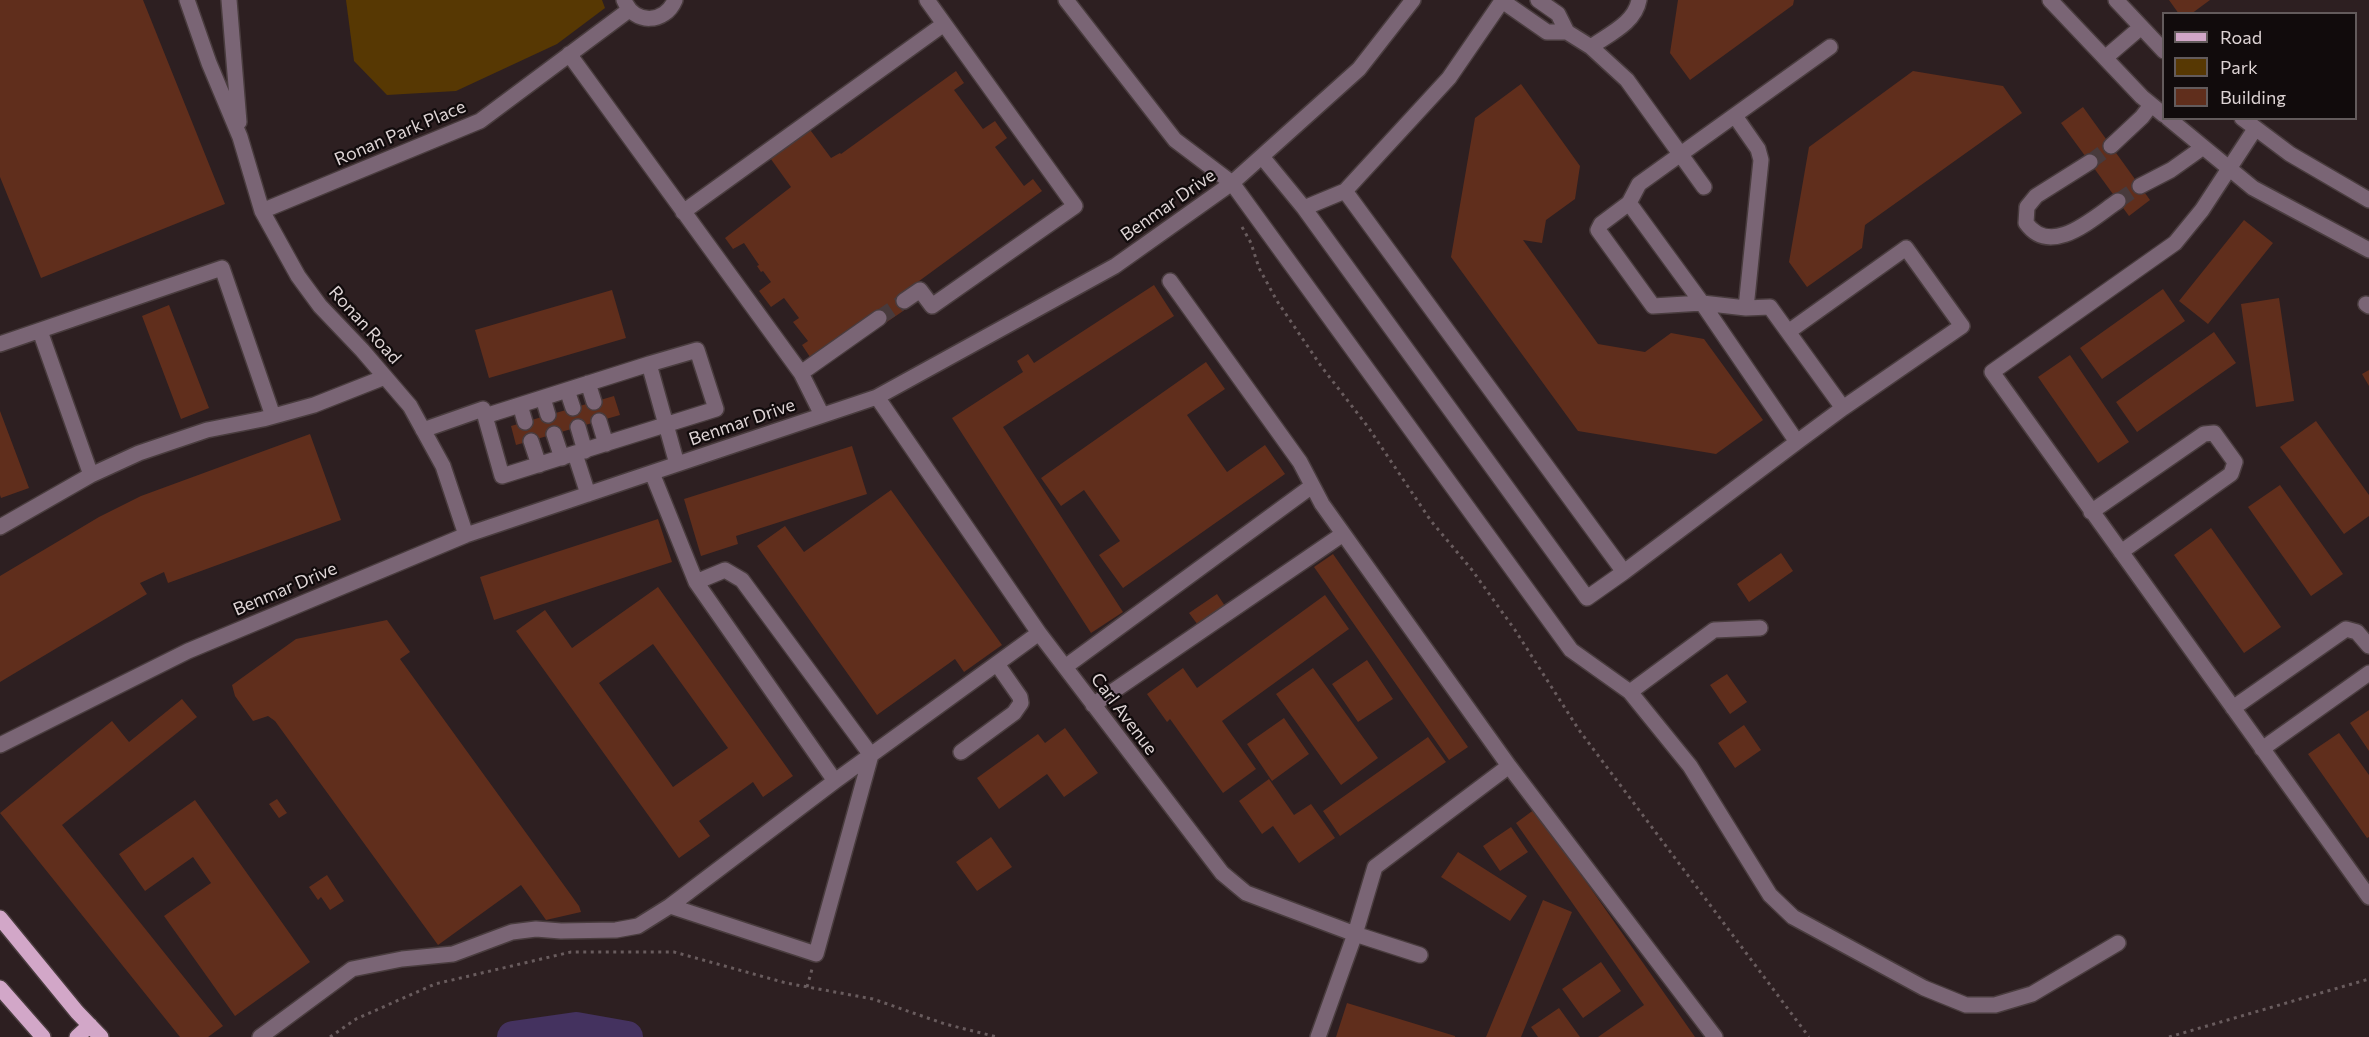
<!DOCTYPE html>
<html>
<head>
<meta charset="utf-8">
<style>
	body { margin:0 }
	#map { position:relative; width:2369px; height:1037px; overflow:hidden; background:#2d1f21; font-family:Commissioner,sans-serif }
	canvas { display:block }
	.legend { position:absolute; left:2162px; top:12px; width:195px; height:108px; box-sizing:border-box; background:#110b0c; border:2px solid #635b5c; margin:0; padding:8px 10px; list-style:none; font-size:18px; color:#ded4d5 }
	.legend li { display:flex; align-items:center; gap:12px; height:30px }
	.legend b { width:30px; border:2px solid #635b5c }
</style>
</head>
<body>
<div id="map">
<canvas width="2369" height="1037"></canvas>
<ul class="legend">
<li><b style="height:8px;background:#d2a7c8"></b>Road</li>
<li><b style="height:16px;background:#573803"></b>Park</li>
<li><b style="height:16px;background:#602e1c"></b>Building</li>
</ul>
</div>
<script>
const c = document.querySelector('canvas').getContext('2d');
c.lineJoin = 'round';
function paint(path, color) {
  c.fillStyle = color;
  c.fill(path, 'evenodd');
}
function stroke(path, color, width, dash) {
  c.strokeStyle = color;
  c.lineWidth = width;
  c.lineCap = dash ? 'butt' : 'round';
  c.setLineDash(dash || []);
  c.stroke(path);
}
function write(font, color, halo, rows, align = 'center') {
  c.font = font + ' Commissioner,sans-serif';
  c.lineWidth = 4.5;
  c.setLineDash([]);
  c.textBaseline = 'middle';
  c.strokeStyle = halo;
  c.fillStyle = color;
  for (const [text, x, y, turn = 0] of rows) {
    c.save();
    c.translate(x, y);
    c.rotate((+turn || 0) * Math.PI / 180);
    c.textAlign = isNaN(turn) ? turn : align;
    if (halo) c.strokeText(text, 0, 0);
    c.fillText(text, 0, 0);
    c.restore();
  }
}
const green = new Path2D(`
	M346,0H602L605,8L557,44L456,91L387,95L354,61Z`);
const river = new Path2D(`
	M513,1037L576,1028L627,1037`);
const building = new Path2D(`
	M0,0H143L225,204L41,278L0,177Z
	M1678,0H1794L1793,5L1690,80L1670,53Z
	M2169,0H2210L2191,14H2179Z
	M956,71L964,83L954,90L983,129L995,121L1007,138L995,147L1024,186L1033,179L1042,191L900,295L909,307L884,324L875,312L810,357L802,345L808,341L793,322L799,318L784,298L771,307L759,291L771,282L763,271L761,272L757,266L759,265L744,243L733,249L725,238L791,187L768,155L808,127L831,158L840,153L841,154Z
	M1913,71L2003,86L2022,113L1865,225L1862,248L1807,287L1789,262L1809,147Z
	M1521,84L1580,166L1575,199L1546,220L1542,243L1523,240L1598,344L1645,352L1671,333L1704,339L1763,420L1716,454L1578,431L1451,257L1475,118Z
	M2083,107L2150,200L2129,216L2061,123Z
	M2244,220L2273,243L2208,324L2179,301Z
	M1154,285L1174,316L1003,427L1123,612L1091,633L952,418L1023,372L1017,361L1028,354L1034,363Z
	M2163,289L2185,321L2102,379L2080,348Z
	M612,290L626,338L489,378L475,330Z
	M2279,298L2294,401L2256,407L2241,304Z
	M169,305L209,408L181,419L142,316Z
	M2214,332L2236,363L2137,432L2116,402Z
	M2070,355L2129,442L2098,463L2038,377Z
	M1206,362L1225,389L1187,415L1227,472L1265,445L1285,474L1123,588L1099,555L1120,541L1084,490L1061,506L1041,478Z
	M2369,370V386L2362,374Z
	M614,396L620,415L516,445L511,426Z
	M0,411L29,488L1,498L0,495Z
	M2316,421L2369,495V516L2344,534L2280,447Z
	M310,434L341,520L168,583L164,572L140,583L147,594L0,682V576L99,517L141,496Z
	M852,446L867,494L736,536L738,544L701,556L684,499Z
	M2280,485L2343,574L2311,596L2248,507Z
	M891,490L1002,645L964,672L955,659L877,715L757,546L785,526L804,552Z
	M658,519L672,562L494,620L480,577Z
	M2211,528L2281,627L2244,653L2174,555Z
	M1781,553L1793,571L1749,602L1737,584Z
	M1333,554L1468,747L1449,760L1314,567Z
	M658,587L793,776L763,797L753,782L699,821L710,836L679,858L516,631L545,610L572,648ZM653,644L728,748L673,787L599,683Z
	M1217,594L1225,606L1198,625L1189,613Z
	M1325,595L1349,629L1222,721L1256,769L1223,793L1170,719L1167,722L1147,694L1183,668L1197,688Z
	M387,620L410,652L400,659L579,906L581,912L546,920L521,885L438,945L275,721L268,716L253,721L235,696L232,685L296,639Z
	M1367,660L1393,699L1358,722L1332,684Z
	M1313,668L1378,758L1341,785L1276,694Z
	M1727,674L1747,702L1730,714L1710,685Z
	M182,699L197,717L62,825L223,1026L208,1037H180L0,813L112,721L129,742Z
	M2369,710V751L2350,723Z
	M1284,718L1309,754L1272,781L1247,744Z
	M1744,725L1761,750L1735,768L1718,743Z
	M1065,728L1098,773L1064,797L1047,774L999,809L977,778L1038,734L1045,743Z
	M2339,733L2369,775V837L2367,838L2308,754Z
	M1428,737L1446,762L1340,836L1323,811Z
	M1269,779L1294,815L1311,804L1335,838L1299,863L1273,826L1262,834L1239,801Z
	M277,799L287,813L279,818L269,804Z
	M195,800L310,962L235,1016L164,916L211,883L193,857L145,891L119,854Z
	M1535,809L1695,1037H1598L1644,1005L1516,823Z
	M1511,827L1528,852L1500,871L1483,846Z
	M991,837L1012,867L977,891L956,862Z
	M1458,852L1527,896L1510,921L1441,877Z
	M327,875L344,901L330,910L321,897L318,900L309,887Z
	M1543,900L1572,912L1521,1037H1486Z
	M1601,962L1621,991L1583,1018L1562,989Z
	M1347,1003L1455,1036V1037H1336Z
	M1559,1008L1580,1037H1538L1531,1027Z`);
const minorTunnel = new Path2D(`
	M2090,162L2111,146
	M2118,201L2140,186
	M879,318L904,301`);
const path = new Path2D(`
	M1242,227L1251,243L1259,268L1277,301L1321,366L1368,427L1431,521L1472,570L1515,630L1579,730L1809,1037
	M807,987L812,969
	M330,1037L356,1019L435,984L571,952H674L786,983L873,999L945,1024L997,1037
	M2169,1037L2369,979`);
const minor = new Path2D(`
	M187,0L209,63L240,137L262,211L298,276L320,306L362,350L410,406L443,466L466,535
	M229,0L239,122
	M624,0C634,25 665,24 675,0
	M1066,0L1175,140L1232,183L1571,650L1630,692L1690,766L1770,895L1793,917L1924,988L1966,1005H1995L2032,994L2118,943
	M1501,0L1547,32H1567L1558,14L1538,0
	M2050,0L2142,97L2164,115
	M2116,0L2164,51
	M1567,32L1591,47L1627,80L1704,187
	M1591,47C1609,34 1635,23 1639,0
	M569,54L801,373L822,415
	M2105,58L2140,28
	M1735,116L1758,149L1761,160L1746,308
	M2168,118L2253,188L2369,250
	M2242,118L2290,154L2369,200
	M2255,129L2202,210L2175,243L1992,372L2369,897
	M2111,146L2142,117L2151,105
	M1263,158L1304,208L1587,598L1624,572L1345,191L1449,78L1502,1
	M2090,162L2036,196L2027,207L2026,223C2051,258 2093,218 2118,201
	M2140,186L2171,170L2202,148
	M1629,203L1702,303L1653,306L1598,230L1601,224L1629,203L1639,184L1830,47
	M1304,208L1345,191
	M262,211L480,121L629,10
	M683,212L944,24
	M1170,281L1300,462L1322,504L1509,766L1715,1037
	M904,301L920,290L932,306L1075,206L927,0
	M1702,303L1746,308L1770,307L1843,408L1962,326L1906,248L1788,332
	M2366,304L2369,306
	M40,331L91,475
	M0,344L222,268L273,416
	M801,373L879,318
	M588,383L594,402
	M567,390L573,408
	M877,397L1039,633L1222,873L1246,893L1355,934L1420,955
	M543,398L548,415
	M520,405L525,422
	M485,416L502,476L716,409L697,350L649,364
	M599,421L606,444
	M578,427L585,451
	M423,430L483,409L485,416L649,364L677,464
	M554,434L562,458
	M531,441L539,465
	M1797,442L1843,408
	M575,454L588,494
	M652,473L696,582
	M2091,512L2204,434L2214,433L2235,462L2231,474L2121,552
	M0,527L91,475L139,453L207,430L263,419L314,405L385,377
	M1624,572L1797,442L1702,303
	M1065,667L1312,486
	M1630,692L1714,630L1760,628
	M1093,705L1343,534
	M2233,708L2346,629L2357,632L2369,646
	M0,745L188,651L466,535L877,397L1115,266L1232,183L1359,69L1413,0
	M2262,749L2369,673
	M961,752L1014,713L1021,703L1020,697L997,664
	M670,906L835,781L1039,633
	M260,1037L352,969L402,959L453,954L512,932L536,929L561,931L616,930L638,926L670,906L816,954L871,755L742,580L725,570L696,582L835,781
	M1318,1037L1355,934L1375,867L1509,766`);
const major = new Path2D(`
	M0,918L77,1012L101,1037
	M0,988L43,1037
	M77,1037L90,1025`);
const streetNames = [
	["Ronan Park Place",400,133,-23],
	["Benmar Drive",1168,205,-35],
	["Ronan Road",365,325,48],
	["Benmar Drive",742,422,-19],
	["Benmar Drive",285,589,-23],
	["Carl Avenue",1124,714,53]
];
paint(green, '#573803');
stroke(river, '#44325f', 32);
paint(building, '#602e1c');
stroke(minorTunnel, '#483a3c', 15, [15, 8]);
stroke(minor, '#493c3e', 18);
stroke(major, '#493c3e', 18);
stroke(path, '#695c5e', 3, [3, 4.5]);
stroke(minor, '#7a6575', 15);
stroke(major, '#d2a7c8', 15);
write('18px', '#ded4d5', '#110b0c', streetNames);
</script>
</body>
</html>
